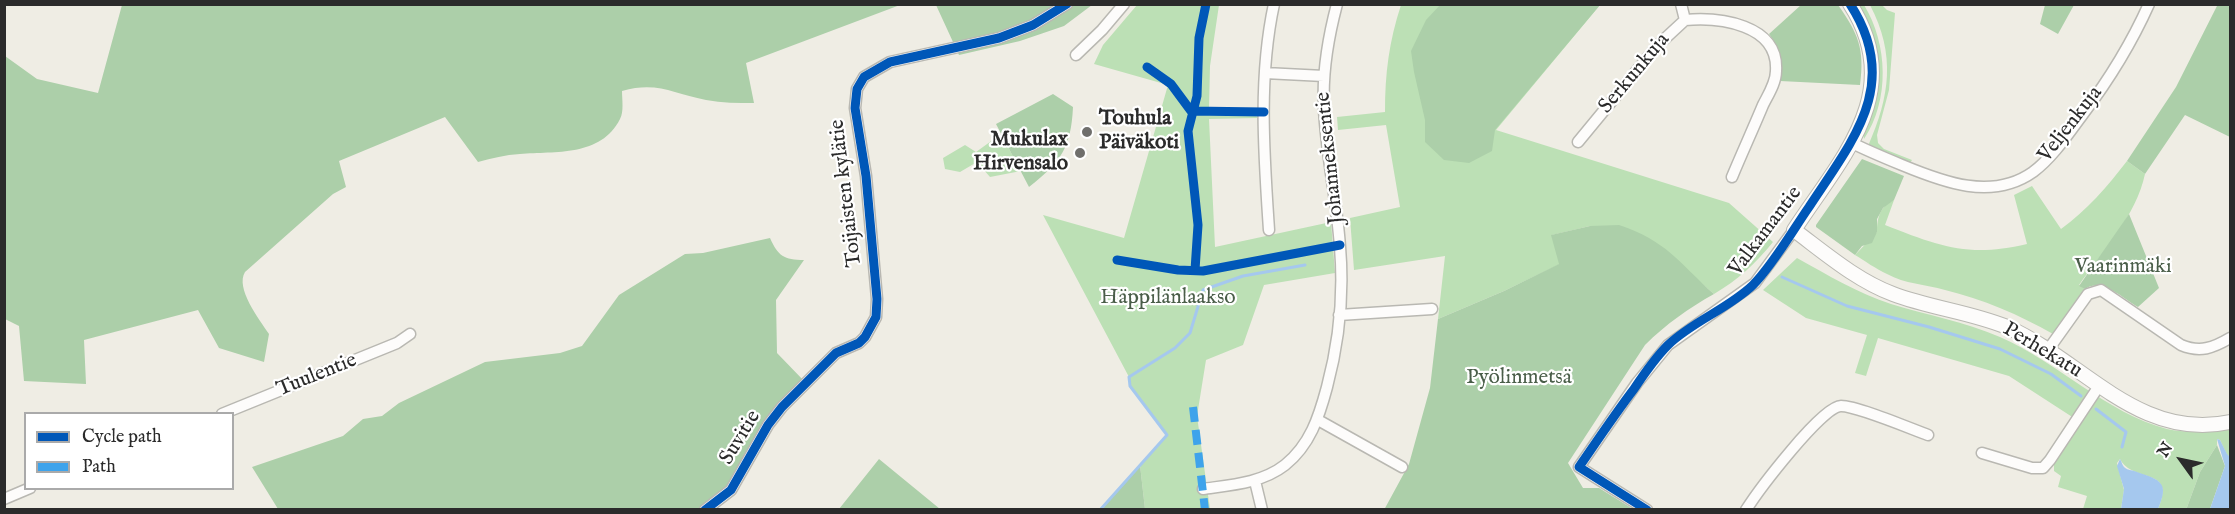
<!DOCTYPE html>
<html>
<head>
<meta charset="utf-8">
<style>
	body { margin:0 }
	#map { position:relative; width:2235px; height:514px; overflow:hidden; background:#efede4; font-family:"IM FELL English",serif }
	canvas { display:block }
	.frame { position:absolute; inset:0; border:6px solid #2b2b2b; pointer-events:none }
	.legend { position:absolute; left:24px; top:412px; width:210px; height:78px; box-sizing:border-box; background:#fff; border:2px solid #aaa; margin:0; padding:8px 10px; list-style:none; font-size:18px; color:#2b2b2b }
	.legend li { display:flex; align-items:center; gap:12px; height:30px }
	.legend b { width:30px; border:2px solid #aaa }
	.north { position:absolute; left:2151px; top:430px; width:60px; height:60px; -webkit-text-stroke:4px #fff; paint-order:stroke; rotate:303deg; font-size:16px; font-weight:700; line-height:24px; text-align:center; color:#2b2b2b }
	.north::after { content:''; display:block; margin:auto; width:21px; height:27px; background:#2b2b2b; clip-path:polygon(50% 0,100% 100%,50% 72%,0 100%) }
</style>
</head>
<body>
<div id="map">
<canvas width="2235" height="514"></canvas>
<div class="frame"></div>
<ul class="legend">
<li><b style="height:8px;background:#0057b8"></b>Cycle path</li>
<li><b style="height:8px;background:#3ea3eb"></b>Path</li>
</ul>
<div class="north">N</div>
</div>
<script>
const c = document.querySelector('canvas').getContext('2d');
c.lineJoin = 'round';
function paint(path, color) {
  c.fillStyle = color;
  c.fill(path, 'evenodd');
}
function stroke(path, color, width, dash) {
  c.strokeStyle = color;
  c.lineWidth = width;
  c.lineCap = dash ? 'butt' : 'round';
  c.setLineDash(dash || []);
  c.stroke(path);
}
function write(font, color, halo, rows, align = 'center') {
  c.font = font + ' "IM FELL English",serif';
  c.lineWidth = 4.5;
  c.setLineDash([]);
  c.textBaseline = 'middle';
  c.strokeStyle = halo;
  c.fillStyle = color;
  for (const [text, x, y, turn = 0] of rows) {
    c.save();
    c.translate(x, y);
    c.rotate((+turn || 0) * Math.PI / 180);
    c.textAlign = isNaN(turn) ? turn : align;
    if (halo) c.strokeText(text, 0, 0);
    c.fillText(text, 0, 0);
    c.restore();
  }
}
const green = new Path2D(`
	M1137,5H1219L1210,66L1209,108H1256L1257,118L1209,119L1215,247L1331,222L1335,273L1264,285L1243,345L1206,360L1197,416L1210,509H1145L1140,465L1166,435L1130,386L1129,377L1043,215L1124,238L1168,85L1094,64L1103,45Z
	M1401,5H1600L1496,130L1729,203L1773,242C1756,263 1738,280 1714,294L1699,281L1590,226L1552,235L1560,264L1504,291L1438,319L1445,256L1354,270L1350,218L1400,207L1386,125L1338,130L1337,117L1385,112C1385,73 1389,42 1401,5Z
	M1859,5H1864C1888,44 1890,100 1864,139L1863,133C1880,83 1887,52 1859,5Z
	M1870,5H1882L1887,10L1895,13L1889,90L1877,135L1878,143L1884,149L1912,160L1910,163L1868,146C1890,96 1896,55 1870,5Z
	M1001,134L1021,171L990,177L977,162L960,172L945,169L943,158L965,145L976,152Z
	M2127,161L2145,174C2136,216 2103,251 2079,285L2085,289L2053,334C2020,315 1982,299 1945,290C1925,284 1905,284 1887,274C1876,269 1865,261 1855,255L1877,232C1877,218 1880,206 1894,200L1885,225C1939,246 1968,258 2027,244L2014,195L2032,186L2061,229C2087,210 2107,187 2127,161Z
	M1797,258C1828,275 1857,293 1891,304C1927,315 1965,322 2000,337C2058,362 2106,413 2167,429C2188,434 2210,431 2230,429V457L2227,455L2220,440L2217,439V445L2200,472L2186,510L2158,509C2177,466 2133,484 2120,459L2117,463L2124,490L2121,509H2083L2087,496L2058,487L2061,476L2054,471V462L2080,422L2009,376L1878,338L1866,376L1855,373L1867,335L1806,318L1763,290Z`);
const forest = new Path2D(`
	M1441,4L1600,5L1495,130L1492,151L1469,163L1444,160L1425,142V120L1414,72L1411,51L1426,20Z
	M2218,4L2230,5V137L2185,115L2145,174L2127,161L2176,87Z
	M122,5V4L900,5L746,63L754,103C738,103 722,103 706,100C673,94 658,81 622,91C622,99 624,112 620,119C601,157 555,151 520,154C505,155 492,158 478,162L445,117L339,161L346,187L333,194L245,272C235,288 259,319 269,334L264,362L219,348L198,310L84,340L86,384L24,381L19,326L5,319V56L37,79L98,93Z
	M936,5H1092L1064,26L1020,41L959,55Z
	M1801,5H1838C1858,33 1865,49 1860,85L1780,81C1784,62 1780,49 1769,34Z
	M2045,5H2074L2058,34L2040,24Z
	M1053,94L1073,107C1071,148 1061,162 1029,187L996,124Z
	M1862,159L1904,176L1894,200L1883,208L1877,219V232L1872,243L1862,246L1855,255L1816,227V225Z
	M2129,214L2159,288L2138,307C2124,299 2101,277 2085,289L2079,286Z
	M1619,225C1667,241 1678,262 1714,294C1689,308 1666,324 1645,345L1568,463L1583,488H1599L1633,509L1384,510L1409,464L1430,388L1438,319L1504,291L1559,264L1551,235L1590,226Z
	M770,238C778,256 784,260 804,260L776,300L777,353L806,383L782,407L731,490L705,509H278L252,467L343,436L363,419L382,416L399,403L485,362L560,353L582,346L619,295L685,254L703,253Z
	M2217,445L2225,466L2210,509L2186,510L2200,472Z
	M879,459L940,509H839Z
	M1140,465L1145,509H1100Z`);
const water = new Path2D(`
	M2217,439L2220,440L2227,454L2230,457L2229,509H2210L2225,466Z
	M2120,459C2122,462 2122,465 2124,467C2128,471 2134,470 2137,472C2160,480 2170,482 2158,509H2121L2124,489L2117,466Z`);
const stream = new Path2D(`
	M1782,277L1847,306L1929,327L2000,349L2051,374L2081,396
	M2096,409L2126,432L2122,447
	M1100,510L1167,435L1130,386L1129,377L1175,348L1190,333L1203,290L1243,276L1305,265`);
const minor = new Path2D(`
	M1685,20C1719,17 1779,24 1776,71C1776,83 1768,95 1763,105C1753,129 1742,153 1732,177
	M1076,55L1102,30L1124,4
	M1265,73L1324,76
	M1578,142L1658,45L1685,20L1681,4
	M1852,143C1868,151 1885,158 1902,165C1943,182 1992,201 2033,172C2053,157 2068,134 2083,114C2108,81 2132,42 2149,4
	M1269,230C1264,155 1258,78 1274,4
	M1339,315L1432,309
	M2048,350L2088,294L2101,290L2181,345C2200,353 2213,348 2230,338
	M222,414L397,343L410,334
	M1318,420L1402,467
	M1982,453L2032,468H2043L2050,460L2099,386
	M1255,481L1262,510
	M1203,489C1231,485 1262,483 1285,465C1310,445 1319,417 1327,387C1339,342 1344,294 1340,247C1337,201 1326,155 1324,108C1322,73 1328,38 1337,4
	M4,499L30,488
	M705,510L731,490L768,425L782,407L836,353L859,343L865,337L876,317L877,299L866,176L855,108L857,89L864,77L890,62L999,38L1033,25L1067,4
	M1647,510L1579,467L1637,383L1668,345L1755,283L1794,230
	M1746,510C1758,491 1822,406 1841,406C1857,406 1909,428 1928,435`);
const tertiary = new Path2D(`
	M1850,4C1907,92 1841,158 1794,230C1825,253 1856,280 1893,294C1930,308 1970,312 2007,327C2082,360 2139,442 2230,422`);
const quiet = new Path2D(`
	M1193,407L1205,510`);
const cycleway = new Path2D(`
	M1147,67L1171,84L1191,111L1264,112
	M1117,260L1178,270L1203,271L1340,245
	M1195,270L1198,225L1188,131L1197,96L1199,38L1206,4
	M705,510L731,490L768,425L782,407L836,353L859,343L865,337L876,317L877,299L866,176L855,108L857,89L864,77L890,62L999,38L1033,25L1067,4
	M1647,510L1579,467C1597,441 1615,414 1634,389C1644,374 1655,358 1668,345C1693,321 1728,309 1753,285C1773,265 1793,230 1809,207C1853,140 1902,84 1850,4`);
const markers = [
	[1087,132,6,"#706f6c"],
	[1080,153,6,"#706f6c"]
];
const streetNames = [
	["Serkunkuja",1635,74,-50],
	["Veljenkuja",2071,125,-52],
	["Johanneksentie",1331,158,-96],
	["Toijaisten kylätie",847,193,-97],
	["Valkamantie",1766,232,-53],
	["Perhekatu",2042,351,31],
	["Tuulentie",317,376,-22],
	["Suvitie",741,438,-59]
];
const poiNames = [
	["Touhula",1099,120],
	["Päiväkoti",1099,144],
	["Mukulax",1068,141,"right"],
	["Hirvensalo",1068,165,"right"]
];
const parkNames = [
	["Vaarinmäki",2123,268],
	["Häppilänlaakso",1168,299],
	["Pyölinmetsä",1519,379]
];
paint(green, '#bce0b5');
paint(forest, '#accfa9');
paint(water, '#a5c8ee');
stroke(stream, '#a5c8ee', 3);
stroke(minor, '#b9b8b2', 13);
stroke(tertiary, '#b9b8b2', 16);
stroke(minor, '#fdfcfb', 10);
stroke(tertiary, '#fdfcfb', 14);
stroke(quiet, '#3ea3eb', 8, [15, 8]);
stroke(cycleway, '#0057b8', 9);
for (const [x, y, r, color] of markers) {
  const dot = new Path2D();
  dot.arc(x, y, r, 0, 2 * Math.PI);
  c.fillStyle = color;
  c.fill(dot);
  stroke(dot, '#fff', 2);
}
write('21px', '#2b2b2b', '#fff', streetNames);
write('bold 21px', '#2b2b2b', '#fff', poiNames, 'left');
write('21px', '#4a5e49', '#fff', parkNames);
</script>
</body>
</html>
